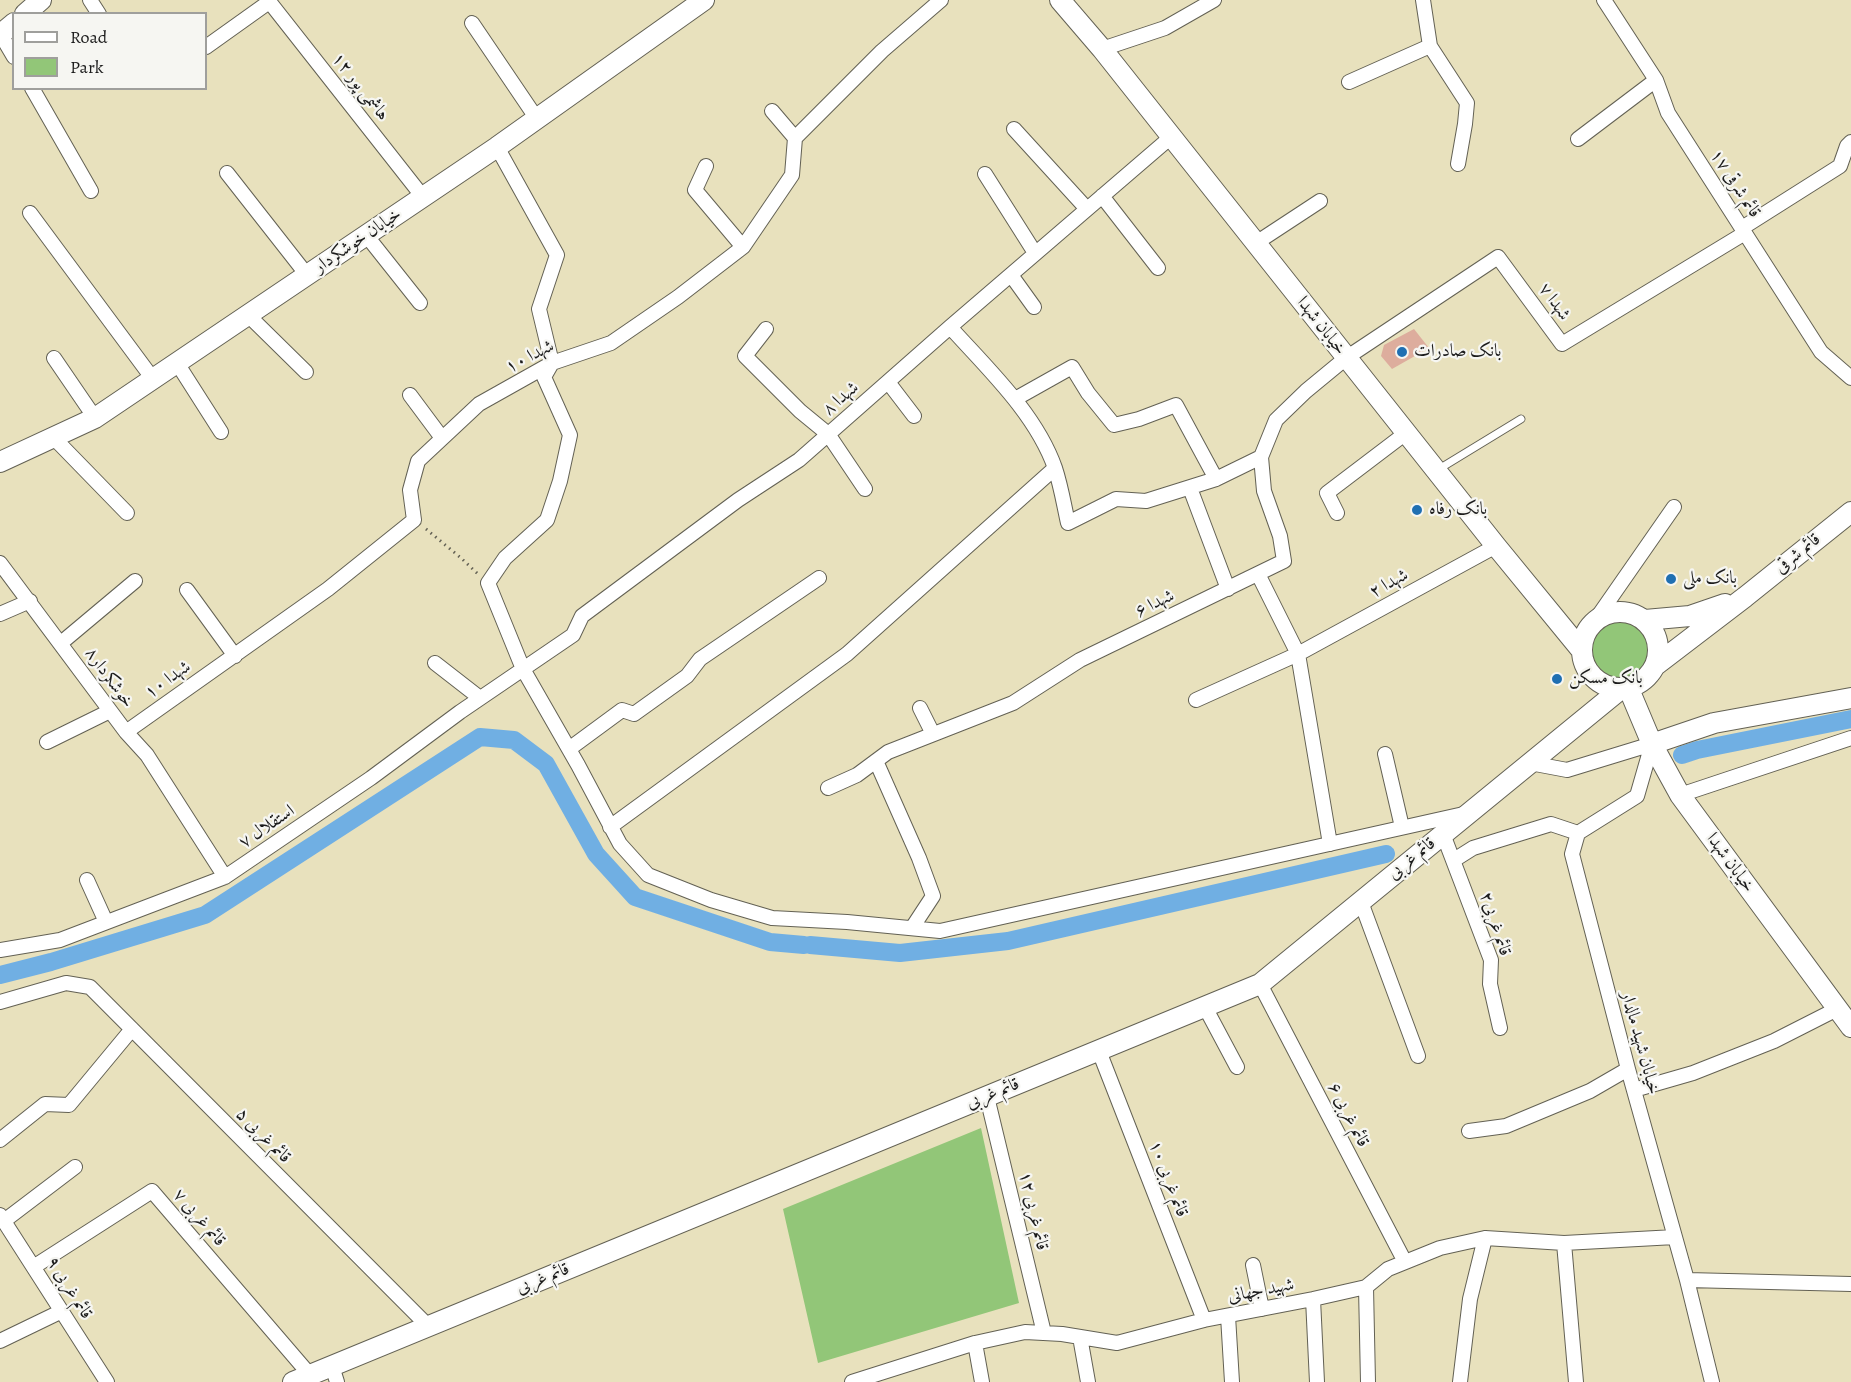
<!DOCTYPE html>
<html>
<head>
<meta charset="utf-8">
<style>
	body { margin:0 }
	#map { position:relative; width:1851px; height:1382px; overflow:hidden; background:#e8e1bd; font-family:Alegreya,serif }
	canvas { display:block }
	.legend { position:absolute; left:12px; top:12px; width:195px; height:78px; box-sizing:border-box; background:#f6f6f2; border:2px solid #9f9f9c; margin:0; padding:8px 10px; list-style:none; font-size:18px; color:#1c1c1c }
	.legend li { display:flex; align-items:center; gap:12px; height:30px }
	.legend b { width:30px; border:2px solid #9f9f9c }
</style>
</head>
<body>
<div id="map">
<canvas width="1851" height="1382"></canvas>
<ul class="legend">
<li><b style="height:8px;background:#fff"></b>Road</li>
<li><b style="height:16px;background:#92c678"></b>Park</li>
</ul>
</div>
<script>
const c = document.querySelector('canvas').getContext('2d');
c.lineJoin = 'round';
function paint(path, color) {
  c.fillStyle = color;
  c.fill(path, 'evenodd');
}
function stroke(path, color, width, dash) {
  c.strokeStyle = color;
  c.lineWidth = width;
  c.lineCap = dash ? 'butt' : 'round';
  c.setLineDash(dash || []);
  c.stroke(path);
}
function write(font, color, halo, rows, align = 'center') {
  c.font = font + ' Alegreya,Amiri,serif';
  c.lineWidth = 4.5;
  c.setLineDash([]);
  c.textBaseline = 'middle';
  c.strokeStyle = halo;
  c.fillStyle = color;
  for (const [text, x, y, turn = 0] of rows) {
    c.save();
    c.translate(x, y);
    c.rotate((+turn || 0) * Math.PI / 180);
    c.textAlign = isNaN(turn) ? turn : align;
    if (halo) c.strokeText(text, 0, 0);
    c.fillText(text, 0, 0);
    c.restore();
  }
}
const green = new Path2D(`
	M1588 650a33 33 0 1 1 66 0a33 33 0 1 1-66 0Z
	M981,1128L1019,1303L818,1363L783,1209Z`);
const canal = new Path2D(`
	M1682,755L1697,750L1851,719
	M810,945L900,953L1008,941L1386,854
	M0,975L51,962L205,915L480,737L514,740L546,764L596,854L635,897L770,942L804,945`);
const building = new Path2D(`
	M1414,329L1429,348L1392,369L1381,356L1384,345Z`);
const path = new Path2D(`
	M426,529L461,558L478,574`);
const lane = new Path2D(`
	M1439,469L1521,419`);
const street = new Path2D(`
	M90,0L99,14
	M268,0L423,197
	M1423,0L1430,46L1467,103L1465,124L1458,164
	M1604,0L1656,80L1668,113L1821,352L1851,378
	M472,23L537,119
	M0,33L14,57
	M206,47L269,2
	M1102,49L1165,28L1214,0
	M1349,82L1430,46
	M32,88L91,191
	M772,111L795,138
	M1014,129L1087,209
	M1578,139L1656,80
	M497,147L557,255L539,309L552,363L544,377L570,435L560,481L547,520L505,558L488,583L523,669L578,765L620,844L648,875L711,900L772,918L847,922L940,931L1468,813
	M706,166L695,190L743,247
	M227,173L307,275
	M985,174L1035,253
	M1102,196L1158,268
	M30,213L153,379
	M1742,228L1840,166L1847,146L1851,142
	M366,235L420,303
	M1256,243L1320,201
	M1011,275L1034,307
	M248,315L306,372
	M950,327C988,369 1036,414 1055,468C1061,486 1064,505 1068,523L1116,499L1146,501L1216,479L1261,457
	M766,329L745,356L800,411L828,434L865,489
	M54,358L95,418
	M177,363L221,432
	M888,382L914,416
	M410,395L442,438
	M1015,399L1072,367L1088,393L1114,425L1139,419L1176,405L1216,479
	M53,437L127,513
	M1190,488L1228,589
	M1337,513L1327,493L1406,433
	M0,563L126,732L147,755L225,877
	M1258,574L1298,654L1330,844
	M187,590L235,656
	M0,614L30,601
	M1594,622L1674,507
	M61,643L135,581
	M435,663L480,698
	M1196,700L1298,654L1496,546
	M920,708L933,734
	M126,732L328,589L414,520L410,490L418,461L479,404L552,363L611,343L678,297L743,247L792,175L795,138L882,51L941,0
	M47,742L110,711
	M1652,744L1637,796L1578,833L1572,854L1628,1069L1687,1280L1712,1382
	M569,749L622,710L634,714L687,676L700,659L819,578
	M1385,754L1402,827
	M876,761L919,858L933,896L912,928
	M1530,763L1567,770L1652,744
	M828,788L857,775L888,752L1013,703L1080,660L1284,561L1280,536L1264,491L1261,457L1276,420L1306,391L1346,358L1498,257L1562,344L1745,233
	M1680,795L1851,738
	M610,827L847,654L1055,468
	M1443,834L1491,960L1490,984L1500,1028
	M1454,860L1473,848L1551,824L1578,833
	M87,880L106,922
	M1361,902L1418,1056
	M0,950L60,940L225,877L371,778L460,712L573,635L582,616L738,500L799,460L950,327L1171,137
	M1260,984L1405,1262
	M0,1002L66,983L90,987L428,1326
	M1205,1007L1237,1067
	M1099,1051L1204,1320
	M1634,1090L1693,1073L1774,1041L1837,1009
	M987,1097L1044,1333
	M1469,1131L1506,1126L1590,1091L1628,1069
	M0,1140L45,1104L69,1105L132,1029
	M0,1215L107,1382
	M4,1221L75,1167
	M1564,1243L1576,1382
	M1253,1265L1262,1309
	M35,1266L152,1191L310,1375
	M1687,1280L1851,1284
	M1366,1287L1368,1382
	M1313,1299L1317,1382
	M1228,1316L1232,1382
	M1080,1337L1088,1382
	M0,1341L62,1311
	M975,1343L982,1382
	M332,1366L337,1382
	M852,1382L975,1343L1025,1332L1062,1334L1117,1343L1204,1320L1313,1299L1366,1287L1388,1269L1440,1248L1485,1238L1564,1243L1675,1237
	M1460,1382L1470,1299L1485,1238`);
const secondary = new Path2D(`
	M1060,0L1102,49L1496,546L1582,651
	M25,14L41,0
	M0,35L14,23
	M0,462L95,418L497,147L704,0
	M1582 650a38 38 0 1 1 76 0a38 38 0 1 1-76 0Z
	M1645,620L1690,616L1725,604
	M1656,665L1745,597L1851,512
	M1628,687L1652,744L1680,795L1851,1027
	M1652,744L1714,723L1851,698
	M293,1382L1260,984L1622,688`);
const markers = [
	[1402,352,6,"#1f6fb2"],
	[1417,510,6,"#1f6fb2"],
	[1671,579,6,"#1f6fb2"],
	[1557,679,6,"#1f6fb2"]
];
const streetNames = [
	["هاشمی پور ۱۲",360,87,52],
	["قائم شرقی ۱۷",1735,184,57],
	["خیابان خوشکردار",358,241,-34],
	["شهدا ۷",1554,302,54],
	["خیابان شهدا",1321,326,52],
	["شهدا ۱۰",530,357,-27],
	["شهدا ۸",841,399,-41],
	["قائم شرقی",1798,554,-39],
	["شهدا ۲",1389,584,-29],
	["شهدا ۶",1155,604,-26],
	["خوشکردار۸",109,678,54],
	["شهدا ۱۰",168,680,-35],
	["استقلال ۷",267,827,-34],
	["قائم غربی",1412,859,-39],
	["خیابان شهدا",1730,863,54],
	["۲قائم غربی",1495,924,72],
	["خیابان شهید مالدار",1640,1043,75],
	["قائم غربی",993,1094,-22],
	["قائم غربی ۶",1348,1115,63],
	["قائم غربی ۵",263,1136,45],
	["قائم غربی ۱۰",1168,1179,69],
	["قائم غربی ۱۲",1033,1211,77],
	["قائم غربی ۷",199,1218,49],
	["قائم غربی",543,1279,-22],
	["قائم غربی ۹",69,1288,58],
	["شهید جهانی",1261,1291,-11]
];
const poiNames = [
	["بانک صادرات",1414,352],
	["بانک رفاه",1429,510],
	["بانک ملی",1683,579],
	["بانک مسکن",1569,679]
];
paint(green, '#92c678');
stroke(canal, '#70afe3', 18);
paint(building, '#ddad9d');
stroke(lane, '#636154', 9);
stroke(street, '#636154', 16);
stroke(secondary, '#636154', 22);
stroke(path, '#636154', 3, [1.5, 4.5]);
stroke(lane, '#fff', 7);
stroke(street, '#fff', 14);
stroke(secondary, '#fff', 20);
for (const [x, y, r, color] of markers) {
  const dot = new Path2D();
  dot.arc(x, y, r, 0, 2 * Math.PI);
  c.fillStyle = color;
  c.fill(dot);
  stroke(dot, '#f6f6f2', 2);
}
write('18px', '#1c1c1c', '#f6f6f2', streetNames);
write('18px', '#1c1c1c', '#f6f6f2', poiNames, 'left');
</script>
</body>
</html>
